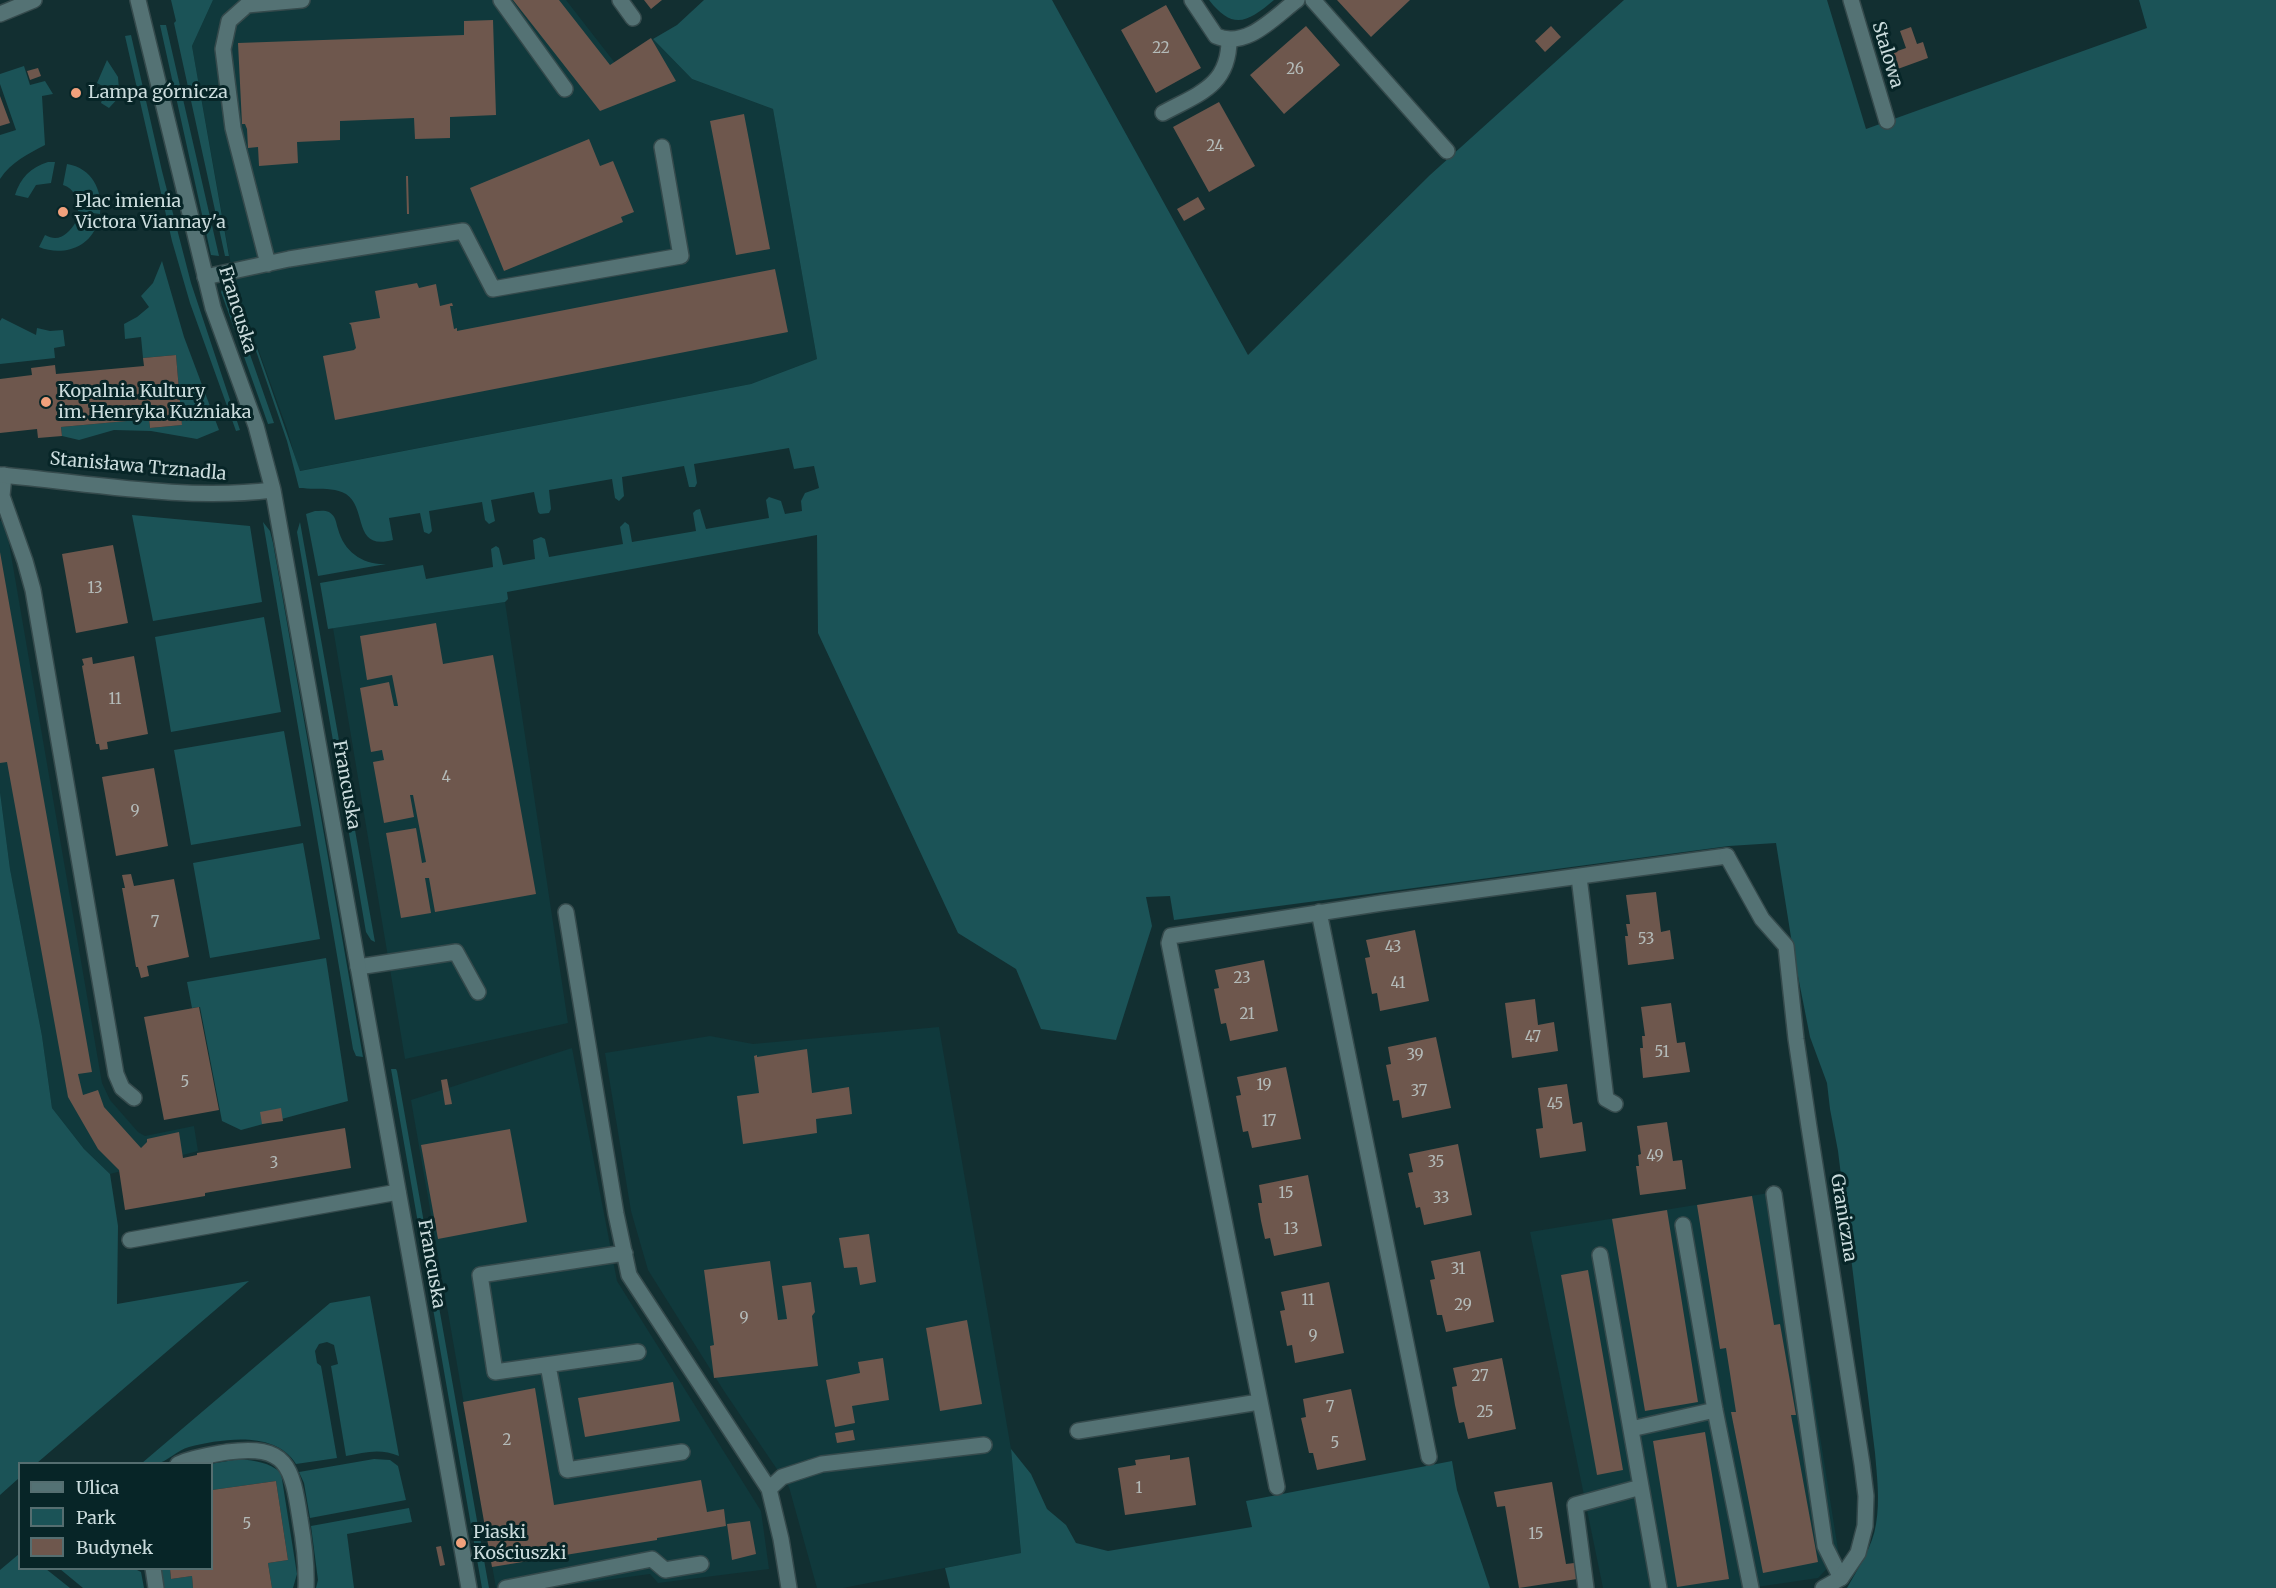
<!DOCTYPE html>
<html>
<head>
<meta charset="utf-8">
<style>
	body { margin:0 }
	#map { position:relative; width:2276px; height:1588px; overflow:hidden; background:#122f31; font-family:Merriweather,serif }
	canvas { display:block }
	.legend { position:absolute; left:18px; top:1462px; width:195px; height:108px; box-sizing:border-box; background:#072527; border:2px solid #556e70; margin:0; padding:8px 10px; list-style:none; font-size:18px; color:#cbdcdd }
	.legend li { display:flex; align-items:center; gap:12px; height:30px }
	.legend b { width:30px; border:2px solid #556e70 }
</style>
</head>
<body>
<div id="map">
<canvas width="2276" height="1588"></canvas>
<ul class="legend">
<li><b style="height:8px;background:#547274"></b>Ulica</li>
<li><b style="height:16px;background:#1b5357"></b>Park</li>
<li><b style="height:16px;background:#6e574d"></b>Budynek</li>
</ul>
</div>
<script>
const c = document.querySelector('canvas').getContext('2d');
c.lineJoin = 'round';
function paint(path, color) {
  c.fillStyle = color;
  c.fill(path, 'evenodd');
}
function stroke(path, color, width, dash) {
  c.strokeStyle = color;
  c.lineWidth = width;
  c.lineCap = dash ? 'butt' : 'round';
  c.setLineDash(dash || []);
  c.stroke(path);
}
function write(font, color, halo, rows, align = 'center') {
  c.font = font + ' Merriweather,serif';
  c.lineWidth = 6;
  c.setLineDash([]);
  c.textBaseline = 'middle';
  c.strokeStyle = halo;
  c.fillStyle = color;
  for (const [text, x, y, turn = 0] of rows) {
    c.save();
    c.translate(x, y);
    c.rotate((+turn || 0) * Math.PI / 180);
    c.textAlign = isNaN(turn) ? turn : align;
    if (halo) c.strokeText(text, 0, 0);
    c.fillText(text, 0, 0);
    c.restore();
  }
}
const built = new Path2D(`
	M213,0H566L615,63L653,39L692,79L773,109L817,359L751,384L299,471L287,429L234,282L192,46Z
	M5,520L102,1083L110,1100L138,1132L145,1136L194,1126L198,1151L110,1174L84,1149L52,1108L42,1036L10,869L0,792V521Z
	M505,602L568,1023L405,1059L333,628Z
	M939,1027L1011,1449L1021,1553L843,1588H817L789,1487L724,1391L648,1270L631,1211L605,1053L710,1036L753,1044Z
	M572,1048L617,1281L761,1511L769,1569L658,1583L650,1574L547,1588H496L411,1100Z
	M1781,1191L1839,1556L1818,1578L1750,1588H1603L1530,1232Z`);
const green = new Path2D(`
	M171,0H213L192,46L229,256H225L174,23L176,21Z
	M704,0H1052L1248,355L1430,175L1624,0H1827L1866,129L2147,28L2139,0H2276V1588H1847C1858,1568 1873,1546 1876,1524C1880,1500 1877,1477 1875,1453L1838,1151L1830,1109L1827,1083L1810,1037L1794,956L1776,843L1729,846L1174,920L1170,896L1146,897L1152,926L1116,1040L1041,1029L1016,969L958,933L818,633L817,535L507,592L508,599L505,602L328,629L320,583L423,565L426,579L493,567L491,549L496,546L499,548L503,565L535,559L533,540L541,537L545,539L549,557L623,544L620,527L625,522L629,525L632,542L696,531L693,513L696,510L700,509L706,529L769,518L766,500L769,497L781,501L785,514L802,511L801,501L805,493L819,488L814,466L794,469L789,448L694,464L697,483L695,487H689L684,466L622,477L624,496L619,501L615,498L612,479L549,490L551,509L549,513L540,514L538,512L534,492L491,500L495,521L489,524L485,520L482,502L429,511L432,531L429,534L424,532L420,513L389,518L393,540C352,551 368,509 346,494C332,486 314,490 299,488L287,441L234,287V282L300,471L751,384L817,359L773,109L692,79L653,39L677,25Z
	M1209,0H1274C1248,22 1233,31 1209,0Z
	M160,25H166L219,256L211,255Z
	M131,35L162,171L191,283L240,430L236,431L190,303L172,241L125,36Z
	M107,60L118,77L119,90L122,94L109,108L101,103L106,88L97,83Z
	M24,66L30,85L45,81L53,94L42,96L45,145C28,154 11,162 0,179V135L16,130L0,84V74Z
	M48,162H55L51,183L36,185L28,198L15,195C20,178 31,167 48,162Z
	M67,164C92,168 103,190 100,214L78,211C79,200 74,188 63,185Z
	M76,222L97,225C88,249 61,256 39,247L45,235C59,243 68,234 76,222Z
	M162,261L184,337L219,430L197,439L151,431L114,430L79,440L62,436L61,427L149,419L150,428L182,425L176,355L143,358L141,337L125,339L124,324L137,317L149,307L141,296L153,283Z
	M224,285L226,286L274,423L268,424L221,292Z
	M2,318L36,335L37,328L50,331L63,330L65,346L54,348L55,358L0,364V321Z
	M315,511C319,511 325,510 329,512C336,516 336,523 338,529C344,552 363,565 386,564L318,576L306,514Z
	M132,515L250,526L262,602L153,621Z
	M263,522L270,531L273,543L363,1057L356,1056L353,1049Z
	M300,522L375,942L371,940L366,932L297,532Z
	M264,617L281,712L171,732L155,637Z
	M284,731L301,826L191,845L174,750Z
	M0,792L10,869L42,1036L52,1108L84,1149L110,1174L118,1226L117,1304L249,1281L37,1463L20,1464L19,1478L0,1495Z
	M303,843L320,939L210,958L193,863Z
	M326,958L348,1101L241,1130L222,1121L200,1007L192,1008L187,982Z
	M391,1069H396L397,1071L489,1588H482Z
	M370,1296L399,1456C381,1448 365,1452 346,1456L331,1366L338,1364L334,1345L327,1342L319,1344L315,1351L317,1363L321,1366L337,1458L296,1464C275,1430 222,1439 189,1447C177,1450 167,1462 156,1464C151,1464 146,1463 142,1463L330,1303Z
	M1011,1449L1031,1474L1047,1509L1066,1525L1076,1543L1108,1551L1252,1527L1246,1501L1452,1461L1457,1490L1490,1588H950L945,1568L1021,1553Z
	M240,1459C256,1461 269,1462 281,1473L297,1574L293,1588H272L268,1563L288,1560L276,1481L212,1490L210,1464Z
	M374,1459L390,1460L398,1466L406,1500L310,1518L304,1483L299,1472Z
	M409,1508L412,1522L347,1534L354,1588H316L318,1580L311,1526Z
	M19,1554L20,1568L46,1569L70,1588H0V1570Z
	M60,1569H135L141,1572L144,1588H83Z
	M161,1569H170L171,1579L192,1576L193,1588H164Z`);
const building = new Path2D(`
	M513,0H559L610,65L651,38L676,81L600,111Z
	M644,0H662L651,9Z
	M1337,0H1410L1371,37Z
	M1166,5L1201,68L1156,93L1121,30Z
	M493,20L496,115L450,117V138L415,139L414,118L340,121V140L297,142L298,163L259,166L258,147L248,148L247,129L245,124H242L238,43L464,35V21Z
	M1306,26L1340,65L1284,114L1250,75Z
	M1551,26L1561,37L1545,52L1535,41Z
	M1911,27L1917,44L1923,42L1928,58L1895,70L1889,54L1906,48L1900,31Z
	M38,68L41,76L30,80L27,71Z
	M0,96L10,123L0,126Z
	M1219,102L1255,166L1209,192L1173,127Z
	M744,114L770,249L736,255L710,121Z
	M589,139L600,166L613,161L634,212L621,217L623,222L504,271L470,188Z
	M406,176H408L409,214H407Z
	M1198,197L1205,209L1184,221L1177,209Z
	M775,269L788,332L335,420L323,356L354,350L356,348L351,325L349,323L380,318L375,291L417,283L419,288L436,284L440,306L452,303L453,306H450L454,329L457,328V331Z
	M176,355L182,425L150,428L149,419L61,427L62,436L38,438L37,429L0,433V379L32,375L31,368L55,365L56,374L144,366L143,358Z
	M113,545L128,623L76,633L62,554Z
	M0,552L92,1072L78,1074L83,1095L98,1090L104,1107L141,1148L147,1142V1139L179,1132L183,1158L197,1155V1153L345,1128L351,1168L205,1193V1196L125,1210L119,1170L98,1149L68,1097L7,762L0,763Z
	M436,623L443,664L493,655L536,894L435,912L429,878H425L431,913L401,918L386,833L416,828L422,863L426,862L413,795H410L414,817L384,823L373,762L384,760L382,750L371,752L360,688L389,682L394,706H398L392,675L367,680L360,636Z
	M134,656L148,734L107,742L108,749L100,750L99,744H96L82,666L84,665L82,659L92,657L93,664Z
	M154,768L168,846L116,856L102,777Z
	M131,874L134,886L174,879L189,957L147,966L149,976L141,978L138,967H136L122,888H125L122,875Z
	M1656,892L1661,932L1670,930L1674,959L1628,965L1625,936H1628L1626,924H1630L1626,895Z
	M1415,930L1429,1001L1380,1011L1377,993L1372,994L1365,958L1370,957L1366,940Z
	M1264,960L1278,1031L1230,1041L1226,1023L1221,1024L1214,989L1219,988L1215,970Z
	M1535,999L1538,1025L1554,1022L1558,1051L1512,1058L1505,1003Z
	M1671,1003L1677,1043L1685,1042L1690,1072L1643,1078L1640,1048H1643L1642,1036H1645L1641,1007Z
	M199,1007L219,1110L164,1120L144,1017Z
	M1436,1037L1451,1108L1402,1118L1399,1100L1393,1101L1386,1065L1391,1064L1388,1047Z
	M807,1049L812,1093L849,1087L852,1114L816,1119L817,1133L743,1144L737,1096L759,1093L754,1056L757,1055V1057Z
	M1286,1067L1301,1139L1252,1148L1248,1131L1243,1132L1236,1096L1241,1095L1237,1077Z
	M447,1079L452,1104L445,1105L441,1080Z
	M1567,1084L1573,1124L1582,1122L1586,1151L1540,1158L1536,1129L1543,1128L1538,1088Z
	M281,1108L283,1121L262,1124L260,1112Z
	M1667,1122L1673,1161L1682,1160L1686,1189L1640,1195L1636,1166H1639L1638,1155L1641,1154L1637,1126Z
	M510,1129L527,1222L438,1239L421,1145Z
	M1458,1144L1472,1215L1424,1225L1420,1207L1416,1208L1408,1173L1413,1172L1409,1154Z
	M1308,1175L1322,1246L1274,1256L1270,1238L1265,1239L1261,1221L1258,1203H1262L1259,1185Z
	M1752,1196L1774,1325L1780,1324L1796,1415H1791L1818,1562L1763,1573L1731,1412H1736L1726,1348L1720,1349L1697,1205Z
	M1667,1210L1698,1402L1645,1411L1612,1219Z
	M869,1234L876,1282L860,1285L857,1267L844,1268L839,1238Z
	M1480,1251L1494,1322L1446,1332L1442,1315H1437L1430,1280L1435,1279L1431,1261Z
	M770,1261L778,1320L787,1319L782,1286L811,1282L815,1312L812,1316L818,1366L714,1378L710,1346L714,1345L704,1270Z
	M1588,1270L1623,1470L1597,1475L1561,1275Z
	M1329,1282L1344,1353L1295,1363L1292,1345L1287,1346L1280,1311L1285,1310L1281,1292Z
	M967,1320L982,1404L940,1411L926,1328Z
	M883,1358L889,1400L852,1406L855,1423L835,1427L826,1380L860,1373L858,1362Z
	M1502,1358L1516,1429L1468,1439L1464,1422L1459,1423L1455,1405L1452,1387L1457,1386L1453,1368Z
	M673,1382L680,1421L585,1437L578,1398Z
	M535,1388L554,1505L701,1480L707,1512L724,1509L726,1526L657,1538V1540L492,1567L463,1402Z
	M1351,1389L1366,1460L1317,1470L1313,1453H1309L1301,1418L1306,1417L1303,1399Z
	M853,1430L855,1440L837,1443L835,1433Z
	M1705,1432L1729,1579L1677,1587L1653,1441Z
	M1170,1455V1460L1189,1457L1196,1505L1125,1515L1118,1468L1136,1465L1135,1460Z
	M276,1481L288,1560L268,1563L272,1588H193L192,1576L171,1579L170,1569H212V1490Z
	M1552,1482L1566,1564L1574,1563L1577,1579L1519,1588L1505,1506L1497,1507L1494,1492Z
	M750,1521L756,1554L732,1560L727,1524Z
	M441,1546L445,1565L440,1566L436,1547Z`);
const service = new Path2D(`
	M501,0L565,89
	M620,0L633,18
	M1313,0L1447,151
	M1163,113C1198,94 1229,86 1229,40
	M268,264L233,128L223,49L229,21L247,5L302,0
	M205,277L289,259L463,231L493,289L681,256L662,147
	M4,475L2,496L25,561L33,590L116,1074L122,1088L134,1098
	M1579,877L1606,1099L1615,1104
	M566,912L616,1214L629,1275L769,1489L781,1539L789,1588
	M1319,912L1429,1457
	M358,967L456,952L478,992
	M1774,1194L1825,1546L1841,1578
	M1683,1225L1715,1410L1751,1588
	M130,1240L398,1192
	M625,1253L480,1275L495,1372L638,1352
	M1600,1255L1659,1588
	M548,1365L567,1470L682,1452
	M1631,1429L1715,1410
	M1078,1431L1259,1402
	M1277,1487L1169,943L1171,936L1382,903L1727,856
	M769,1489L782,1477L822,1464L984,1445
	M506,1588L652,1559L665,1570L701,1564
	M1586,1588L1575,1505L1641,1487`);
const pedestrian = new Path2D(`
	M178,1464C194,1457 210,1455 227,1452C287,1444 292,1466 300,1519C304,1542 307,1565 306,1588
	M153,1568L156,1588`);
const minor = new Path2D(`
	M138,0L213,308L256,426L273,490L469,1588
	M1192,0L1216,36C1247,49 1274,17 1297,0
	M1851,0L1887,121
	M0,475C90,483 184,501 273,490
	M1727,856L1762,919L1786,946L1796,1039L1809,1127L1862,1464L1866,1496L1865,1526L1858,1553L1841,1578L1823,1588`);
const tertiary = new Path2D(`
	M0,14L34,0`);
const markers = [
	[76,93,6,"#f1a17c"],
	[63,212,6,"#f1a17c"],
	[46,402,6,"#f1a17c"],
	[461,1543,6,"#f1a17c"]
];
const numberNames = [
	["22",1161,49],
	["26",1295,70],
	["24",1215,147],
	["13",95,589],
	["11",115,700],
	["4",446,778],
	["9",135,812],
	["7",155,923],
	["53",1646,940],
	["43",1393,948],
	["23",1242,979],
	["41",1398,984],
	["21",1247,1015],
	["47",1533,1038],
	["51",1662,1053],
	["39",1415,1056],
	["5",185,1083],
	["19",1264,1086],
	["37",1419,1092],
	["45",1555,1105],
	["17",1269,1122],
	["49",1655,1157],
	["35",1436,1163],
	["3",274,1164],
	["15",1286,1194],
	["33",1441,1199],
	["13",1291,1230],
	["31",1458,1270],
	["11",1308,1301],
	["29",1463,1306],
	["9",744,1319],
	["9",1313,1337],
	["27",1480,1377],
	["7",1330,1408],
	["25",1485,1413],
	["2",507,1441],
	["5",1335,1444],
	["1",1139,1489],
	["5",247,1525],
	["15",1536,1535]
];
const streetNames = [
	["Stalowa",1887,55,73],
	["Francuska",237,310,73],
	["Stanisława Trznadla",138,467,5],
	["Francuska",346,785,80],
	["Graniczna",1843,1218,81],
	["Francuska",431,1264,80]
];
const poiNames = [
	["Lampa górnicza",88,93],
	["Plac imienia",75,202],
	["Victora Viannay'a",75,223],
	["Kopalnia Kultury",58,392],
	["im. Henryka Kuźniaka",58,413],
	["Piaski",473,1533],
	["Kościuszki",473,1554]
];
paint(built, '#10393c');
paint(green, '#1b5357');
paint(building, '#6e574d');
stroke(service, '#354a4c', 18);
stroke(pedestrian, '#354a4c', 18);
stroke(minor, '#354a4c', 18);
stroke(tertiary, '#354a4c', 18);
stroke(service, '#547274', 15);
stroke(pedestrian, '#547274', 15);
stroke(minor, '#547274', 15);
stroke(tertiary, '#547274', 15);
for (const [x, y, r, color] of markers) {
  const dot = new Path2D();
  dot.arc(x, y, r, 0, 2 * Math.PI);
  c.fillStyle = color;
  c.fill(dot);
  stroke(dot, '#072527', 2);
}
write('15px', '#b4bbb9', null, numberNames);
write('18px', '#cbdcdd', '#072527', streetNames);
write('18px', '#cbdcdd', '#072527', poiNames, 'left');
</script>
</body>
</html>
